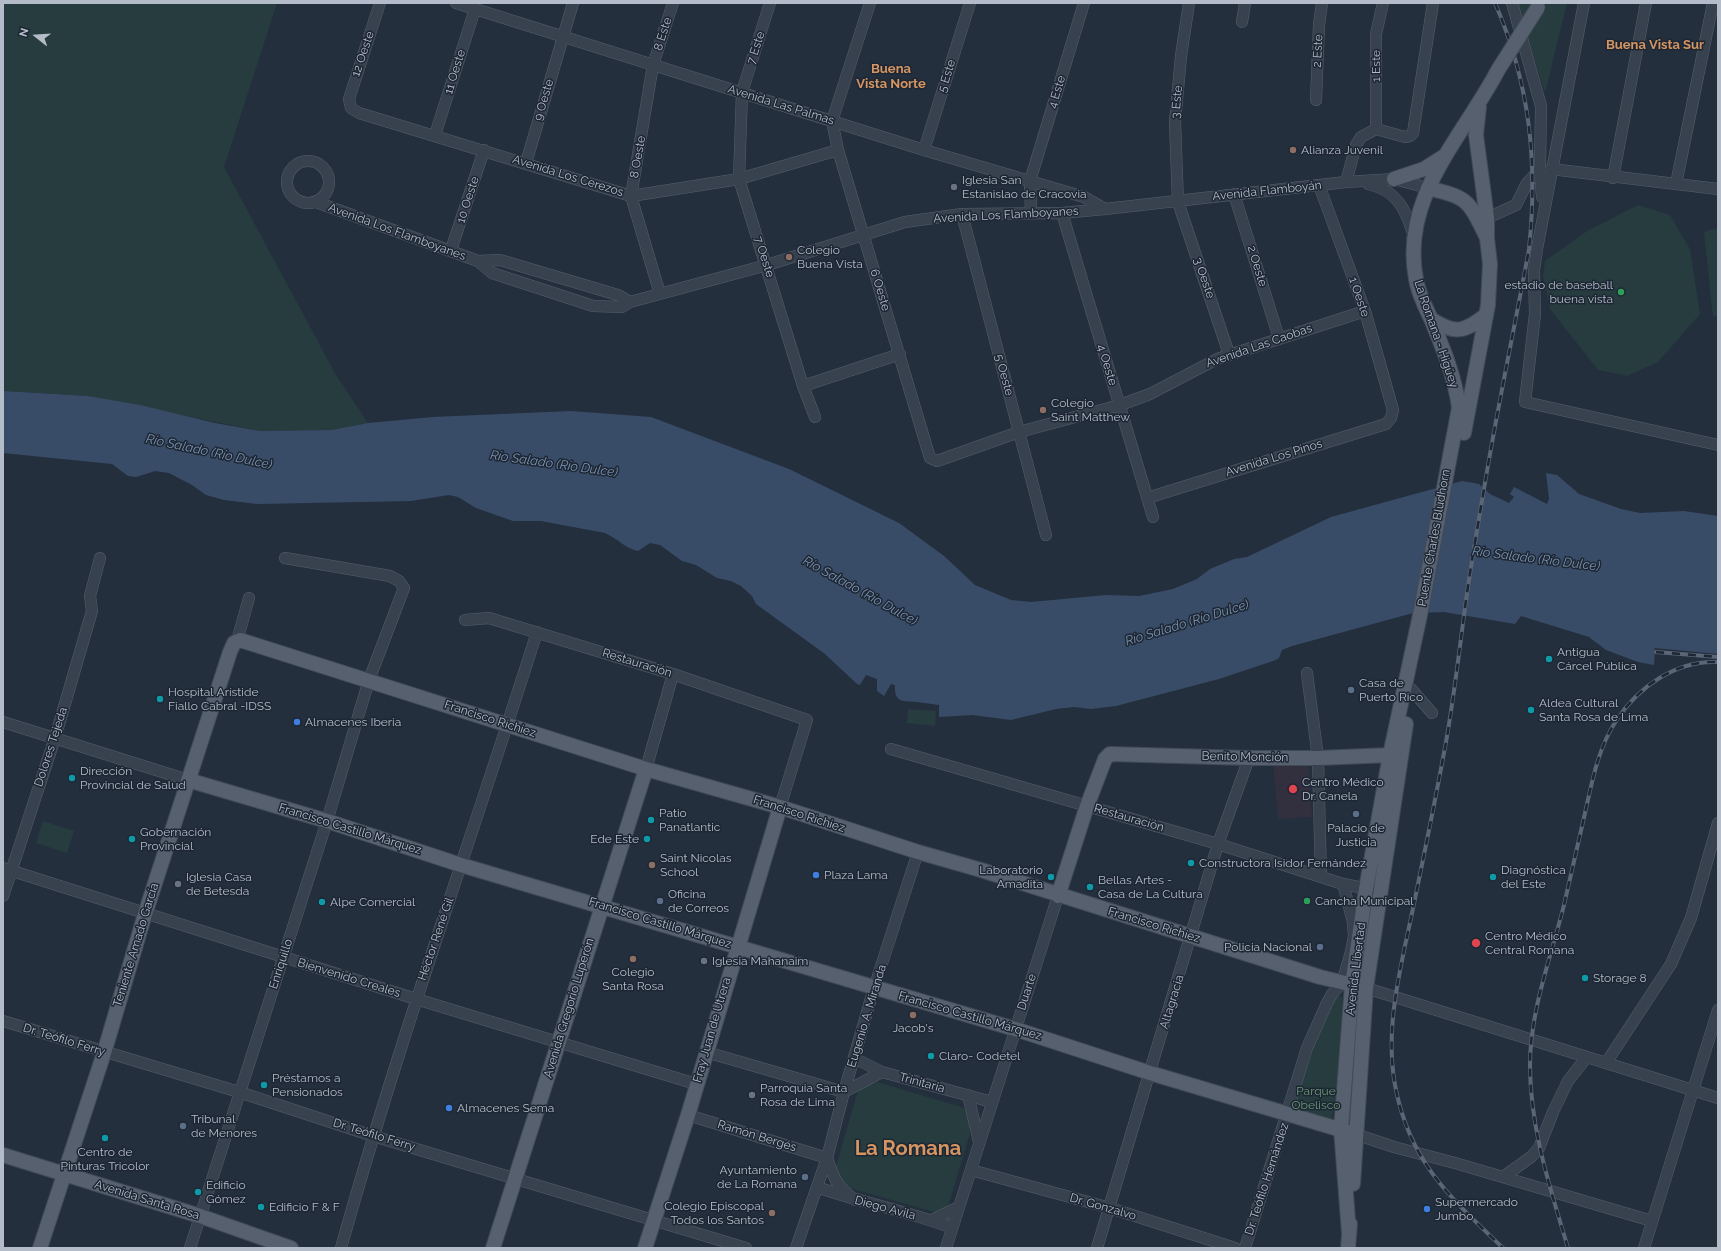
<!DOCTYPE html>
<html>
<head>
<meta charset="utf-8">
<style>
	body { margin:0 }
	#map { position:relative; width:1721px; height:1251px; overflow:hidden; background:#242f3e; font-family:Raleway,sans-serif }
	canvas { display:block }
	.frame { position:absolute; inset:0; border:4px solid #b4bcc9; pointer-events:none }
	.north { position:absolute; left:16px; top:16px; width:40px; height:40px; -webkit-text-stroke:3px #1d2633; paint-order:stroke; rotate:287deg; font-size:11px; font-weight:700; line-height:16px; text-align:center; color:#b4bcc9 }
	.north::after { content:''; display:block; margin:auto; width:14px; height:18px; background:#b4bcc9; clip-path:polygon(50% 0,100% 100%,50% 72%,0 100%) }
</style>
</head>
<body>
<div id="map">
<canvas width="1721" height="1251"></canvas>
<div class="frame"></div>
<div class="north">N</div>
</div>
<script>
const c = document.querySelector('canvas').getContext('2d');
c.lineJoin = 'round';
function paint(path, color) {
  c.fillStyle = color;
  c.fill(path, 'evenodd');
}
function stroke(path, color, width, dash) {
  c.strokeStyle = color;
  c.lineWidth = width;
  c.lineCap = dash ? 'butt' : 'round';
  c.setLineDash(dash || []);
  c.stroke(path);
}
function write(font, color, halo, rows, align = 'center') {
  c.font = font + ' Raleway,sans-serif';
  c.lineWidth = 3;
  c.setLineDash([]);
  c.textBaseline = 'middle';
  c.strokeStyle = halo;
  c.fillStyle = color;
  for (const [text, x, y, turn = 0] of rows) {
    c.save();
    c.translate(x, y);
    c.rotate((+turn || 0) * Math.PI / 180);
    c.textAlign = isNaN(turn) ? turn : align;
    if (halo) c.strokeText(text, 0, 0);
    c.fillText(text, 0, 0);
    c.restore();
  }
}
const medical = new Path2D(`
	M1308,758L1312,817L1278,819L1273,760Z`);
const green = new Path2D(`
	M3,3H277L224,167L336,375L368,423L332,430L260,431L88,396L3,391Z
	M1517,3H1567L1545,93Z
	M1638,205L1670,215L1690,249L1700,314L1658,362L1627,376L1598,370L1550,309L1543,276L1545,261L1587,231Z
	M1718,228V317L1713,316L1704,232Z
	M908,709L936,711L935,726L907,723Z
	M43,821L74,831L67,853L36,843Z
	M1335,994L1342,997L1343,1025L1332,1121L1293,1110L1328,1004Z
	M877,1082L965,1108L972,1127L948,1207L934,1212L842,1186L835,1170L859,1087Z`);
const water = new Path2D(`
	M3,391L88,396L140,405L215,423L260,431L332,430L368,423L433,417L571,411L651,417L789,469L899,523L944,556L975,585L1011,600L1031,602L1106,595L1139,596L1173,589L1197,579L1210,569L1234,559L1247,557L1331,517L1462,481L1479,484L1490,494L1509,503L1514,497L1510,494L1514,487L1547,504L1549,499L1546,473L1557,475L1579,494L1621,509L1640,513L1684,511L1718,516V654L1654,648L1655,651L1654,665L1638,662L1606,650L1589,637L1521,616L1515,624L1444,612L1413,613L1292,646L1282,650L1279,658L1276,660L1219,679L1116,706L1091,709L1074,707L1056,709L1011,720L972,715L939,717V705C932,704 925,703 917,702C903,701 894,703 895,685L891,684L884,696L877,691V679L866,675L860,685L857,684L825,654L756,604L752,596L741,586L731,581L717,578L696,565L682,561L660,545L650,543L638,551C626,549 617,538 605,533L541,521H513L476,508L458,497L449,495L411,501L257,504L224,500L206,495L192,485L169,473L155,471L136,477L128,476L112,464L3,453Z`);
const minor = new Path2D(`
	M380,3L349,99L351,108L359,113L631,196L739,179L838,150
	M456,3L924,150L1084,197L1105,209
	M770,3L742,92L739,179L803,386L815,417
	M870,3L832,121L838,150L930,458L937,461L1019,432L1120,405L1150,394L1217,359L1365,311
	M1189,3L1181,56L1175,122L1178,202L1229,354
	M1512,3L1541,106L1540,169L1542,197
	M1584,3L1537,249L1534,271L1535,314L1525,402L1718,445
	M1242,22L1245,3
	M1316,100L1319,25L1322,3
	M1376,129V34L1383,3
	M435,135L475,9
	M924,150L970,3
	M287 182a21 21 0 1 1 42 0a21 21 0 1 1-42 0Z
	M526,163L573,3
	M1551,169L1718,189
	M1613,178L1646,3
	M1346,182L1356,145L1361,137L1376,129L1405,137L1410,136L1413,133L1433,3
	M1368,184C1396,190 1406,209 1413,234
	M1676,184L1713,3
	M1234,194L1279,338
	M316,202L478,261L492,273L593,306L622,307L630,302L767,265L905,222L962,214L1062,213L1105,209L1346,182L1394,179L1428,188
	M1031,213L1030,181L1084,3
	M1062,213L1153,517
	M962,214L1046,535
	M1487,218L1516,205L1527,183L1540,169
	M451,250L484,150
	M478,261L500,260L618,295L630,302
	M660,294L631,196L653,65L673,3
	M803,386L900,354
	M1147,498L1386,424L1391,418L1393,410L1365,311L1319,185
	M465,620L489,618L673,674L807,720L780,807
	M237,641L249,598
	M1307,673L1318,758L1321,877
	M1411,689L1432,713
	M3,722L188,780
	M891,749L1218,844L1343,884L1374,890
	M646,769L673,674
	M3,868L416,999L696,1084
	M3,896L55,738L92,611L90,596L100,558
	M1366,988L1718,1098
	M3,1021L239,1092L373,1136L746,1248
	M706,1052L844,1092L882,1072
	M854,1058L882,1072L992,1102
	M1606,1063L1671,964L1691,918L1718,823
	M968,1095L979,1142
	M688,1115L827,1158C834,1179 837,1187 855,1200
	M1355,1134L1394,1147L1455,1163L1652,1221
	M971,1170L1110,1208L1235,1248
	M1503,1177L1531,1157L1539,1148L1553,1112L1568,1081L1586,1058
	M817,1187C862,1203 908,1211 952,1228
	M932,1220L959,1207
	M190,1248L327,821L369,680L404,588L399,581L390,576L285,558
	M341,1248C399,1040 472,838 537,632
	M796,1248L827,1158L844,1092L874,988L918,852
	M946,1248L1058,896
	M1097,1248L1218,844L1249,758
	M1245,1248L1307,1048L1327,1003L1332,994L1342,983L1351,952L1354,936L1353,922L1343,884
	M1644,1248L1718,1010`);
const major = new Path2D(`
	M1394,179L1424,169L1443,157
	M1428,188C1468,198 1468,199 1486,236
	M1431,319C1455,335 1464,332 1486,315
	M1464,433L1488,305L1490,264L1487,238V218L1476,135L1479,107
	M188,780L327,821L461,865L1015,1029L1150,1073L1355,1134
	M1058,896L1087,806L1105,759L1110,754L1249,758H1318L1390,755
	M3,1155L200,1216L291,1248
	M1353,1184L1366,988L1406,724
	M1349,1233L1341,1129L1352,985L1366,889L1390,755L1420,615L1459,408C1455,377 1443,348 1431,319C1425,306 1418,293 1416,279C1400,197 1463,137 1498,70
	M40,1248L104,1053L145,914L230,652L234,643L240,640L646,769L780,807L918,852L981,870L1320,977L1366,988
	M493,1248L646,769
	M645,1248L688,1115L780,807
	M1348,1248L1350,1224`);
const rail = new Path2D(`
	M1495,3C1530,84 1538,162 1529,249C1515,325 1499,400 1486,477C1478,525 1469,574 1463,623C1457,668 1452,713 1443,758C1433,812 1422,865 1411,918C1399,974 1384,1033 1396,1090C1411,1164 1452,1199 1503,1248
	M1656,652L1718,657
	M1568,1248C1550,1188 1530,1128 1530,1065C1530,1011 1551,957 1564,905C1571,874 1578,844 1585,813C1592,782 1598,748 1616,721C1638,687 1676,660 1718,662`);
const majorBridge = new Path2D(`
	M1498,70L1538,7`);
const markers = [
	[1293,150,4,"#8d6e63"],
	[954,187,4,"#6b7280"],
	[789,257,4,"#8d6e63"],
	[1621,292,4,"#2e9e5b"],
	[1043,410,4,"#8d6e63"],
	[1549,659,4,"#0f9aa8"],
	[1351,690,4,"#5c6f8a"],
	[160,699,4,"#0f9aa8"],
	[1531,710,4,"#0f9aa8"],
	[297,722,4,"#3f7fe0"],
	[72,778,4,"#0f9aa8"],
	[1293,789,5,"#e0444e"],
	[1356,814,4,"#5c6f8a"],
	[651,820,4,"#0f9aa8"],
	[132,839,4,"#0f9aa8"],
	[647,839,4,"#0f9aa8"],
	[1191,863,4,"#0f9aa8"],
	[652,865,4,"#8d6e63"],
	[816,875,4,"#3f7fe0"],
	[1051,877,4,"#0f9aa8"],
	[1493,877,4,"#0f9aa8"],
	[178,884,4,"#6b7280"],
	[1090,887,4,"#0f9aa8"],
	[660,901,4,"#5c6f8a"],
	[1307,901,4,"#2e9e5b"],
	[322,902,4,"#0f9aa8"],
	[1476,943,5,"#e0444e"],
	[1320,947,4,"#5c6f8a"],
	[633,959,4,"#8d6e63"],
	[704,961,4,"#6b7280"],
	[1585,978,4,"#0f9aa8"],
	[913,1015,4,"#8d6e63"],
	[931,1056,4,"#0f9aa8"],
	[264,1085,4,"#0f9aa8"],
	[752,1095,4,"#6b7280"],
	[449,1108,4,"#3f7fe0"],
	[183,1126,4,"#5c6f8a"],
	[105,1138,4,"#0f9aa8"],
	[805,1177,4,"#5c6f8a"],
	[198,1192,4,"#0f9aa8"],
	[261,1207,4,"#0f9aa8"],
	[1427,1209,4,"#3f7fe0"],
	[772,1213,4,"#8d6e63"]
];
const streetNames = [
	["8 Este",663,34,-72],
	["7 Este",756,48,-72],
	["2 Este",1318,51,-87],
	["12 Oeste",363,54,-71],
	["1 Este",1376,66,-90],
	["11 Oeste",455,72,-73],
	["5 Este",947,76,-73],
	["4 Este",1057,92,-73],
	["9 Oeste",544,100,-74],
	["3 Este",1177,102,-85],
	["Avenida Las Palmas",781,105,17],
	["8 Oeste",638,157,-80],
	["Avenida Los Cerezos",568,176,17],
	["Avenida Flamboyán",1267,191,-6],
	["10 Oeste",468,200,-72],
	["Avenida Los Flamboyanes",1006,215,-3],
	["Avenida Los Flamboyanes",397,232,20],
	["7 Oeste",764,257,72],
	["2 Oeste",1257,266,73],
	["3 Oeste",1204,278,71],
	["6 Oeste",880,290,73],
	["1 Oeste",1359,297,71],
	["La Romana - Higüey",1436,334,71],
	["Avenida Las Caobas",1259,346,-19],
	["4 Oeste",1107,365,73],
	["5 Oeste",1004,375,75],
	["Avenida Los Pinos",1274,458,-17],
	["Puente Charles Bludhorn",1434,538,-80],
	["Restauración",637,663,17],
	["Francisco Richiez",490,719,18],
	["Dolores Tejeda",51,747,-72],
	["Benito Monción",1245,757,1],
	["Francisco Richiez",799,814,18],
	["Restauración",1129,818,16],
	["Francisco Castillo Márquez",350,829,17],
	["Francisco Castillo Márquez",660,923,17],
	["Francisco Richiez",1154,925,17],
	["Héctor René Gil",436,939,-71],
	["Teniente Amado García",136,945,-73],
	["Enriquillo",281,964,-72],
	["Avenida Libertad",1356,969,-83],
	["Bienvenido Creales",349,978,17],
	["Duarte",1027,992,-72],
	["Altagracia",1172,1002,-73],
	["Avenida Gregorio Luperón",569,1008,-73],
	["Eugenio A. Miranda",867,1016,-73],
	["Francisco Castillo Márquez",970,1016,16],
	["Fray Juan de Utrera",712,1030,-74],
	["Dr. Teófilo Ferry",64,1040,17],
	["Trinitaria",922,1083,15],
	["Dr. Teófilo Ferry",374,1135,17],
	["Ramón Bergés",757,1136,17],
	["Dr. Teófilo Hernández",1267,1179,-72],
	["Avenida Santa Rosa",147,1200,17],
	["Dr. Gonzalvo",1103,1207,16],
	["Diego Avila",885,1208,15]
];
const poiNames = [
	["Alianza Juvenil",1301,150],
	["Iglesia San",962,180],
	["Estanislao de Cracovia",962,194],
	["Colegio",797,250],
	["Buena Vista",797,264],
	["estadio de baseball",1613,285,"right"],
	["buena vista",1613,299,"right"],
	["Colegio",1051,403],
	["Saint Matthew",1051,417],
	["Antigua",1557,652],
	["Cárcel Pública",1557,666],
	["Casa de",1359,683],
	["Puerto Rico",1359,697],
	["Hospital Arístide",168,692],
	["Fiallo Cabral -IDSS",168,706],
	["Aldea Cultural",1539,703],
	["Santa Rosa de Lima",1539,717],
	["Almacenes Iberia",305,722],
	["Dirección",80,771],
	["Provincial de Salud",80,785],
	["Centro Médico",1302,782],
	["Dr. Canela",1302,796],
	["Patio",659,813],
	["Panatlantic",659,827],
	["Palacio de",1356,828,"center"],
	["Justicia",1356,842,"center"],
	["Gobernación",140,832],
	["Provincial",140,846],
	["Ede Este",639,839,"right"],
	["Saint Nicolas",660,858],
	["School",660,872],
	["Constructora Isidor Fernández",1199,863],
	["Laboratorio",1043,870,"right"],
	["Amadita",1043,884,"right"],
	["Diagnóstica",1501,870],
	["del Este",1501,884],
	["Plaza Lama",824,875],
	["Iglesia Casa",186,877],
	["de Betesda",186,891],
	["Bellas Artes -",1098,880],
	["Casa de La Cultura",1098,894],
	["Oficina",668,894],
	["de Correos",668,908],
	["Cancha Municipal",1315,901],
	["Alpe Comercial",330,902],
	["Centro Médico",1485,936],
	["Central Romana",1485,950],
	["Policia Nacional",1312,947,"right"],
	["Iglesia Mahanaim",712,961],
	["Colegio",633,972,"center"],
	["Santa Rosa",633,986,"center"],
	["Storage 8",1593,978],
	["Jacob's",913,1028,"center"],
	["Claro- Codetel",939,1056],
	["Préstamos a",272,1078],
	["Pensionados",272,1092],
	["Parroquia Santa",760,1088],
	["Rosa de Lima",760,1102],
	["Almacenes Sema",457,1108],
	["Tribunal",191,1119],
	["de Menores",191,1133],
	["Centro de",105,1152,"center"],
	["Pinturas Tricolor",105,1166,"center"],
	["Ayuntamiento",797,1170,"right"],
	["de La Romana",797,1184,"right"],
	["Edificio",206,1185],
	["Gómez",206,1199],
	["Supermercado",1435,1202],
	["Jumbo",1435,1216],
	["Colegio Episcopal",764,1206,"right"],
	["Todos los Santos",764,1220,"right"],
	["Edificio F & F",269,1207]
];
const parkNames = [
	["Parque",1316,1091],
	["Obelisco",1316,1105]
];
const neighbourhoodNames = [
	["Buena Vista Sur",1655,45],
	["Buena",891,69],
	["Vista Norte",891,84]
];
const waterNames = [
	["Río Salado (Río Dulce)",209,452,12],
	["Río Salado (Río Dulce)",554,464,8],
	["Río Salado (Río Dulce)",1536,559,7],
	["Río Salado (Río Dulce)",860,591,29],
	["Río Salado (Río Dulce)",1187,623,-17]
];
const townNames = [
	["La Romana",908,1149]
];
paint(medical, '#32303f');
paint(green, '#263c3f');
paint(water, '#394c67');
stroke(minor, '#565f6c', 12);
stroke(major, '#414a57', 16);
stroke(minor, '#38414e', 11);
stroke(major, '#56606e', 14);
stroke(rail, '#5a6575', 4);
stroke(rail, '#1d2633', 2.5, [8]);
stroke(majorBridge, '#414a57', 16, []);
stroke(majorBridge, '#56606e', 14);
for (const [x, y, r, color] of markers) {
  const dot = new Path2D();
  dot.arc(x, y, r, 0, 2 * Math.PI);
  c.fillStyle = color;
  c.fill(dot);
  stroke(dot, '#1d2633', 1.5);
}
write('12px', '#b4bcc9', '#1d2633', streetNames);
write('12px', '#b4bcc9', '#1d2633', poiNames, 'left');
write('12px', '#6b9a76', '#1d2633', parkNames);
write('bold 13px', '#d59563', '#1d2633', neighbourhoodNames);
write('italic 13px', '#7c92b1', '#1d2633', waterNames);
write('bold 20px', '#d59563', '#1d2633', townNames);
</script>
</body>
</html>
